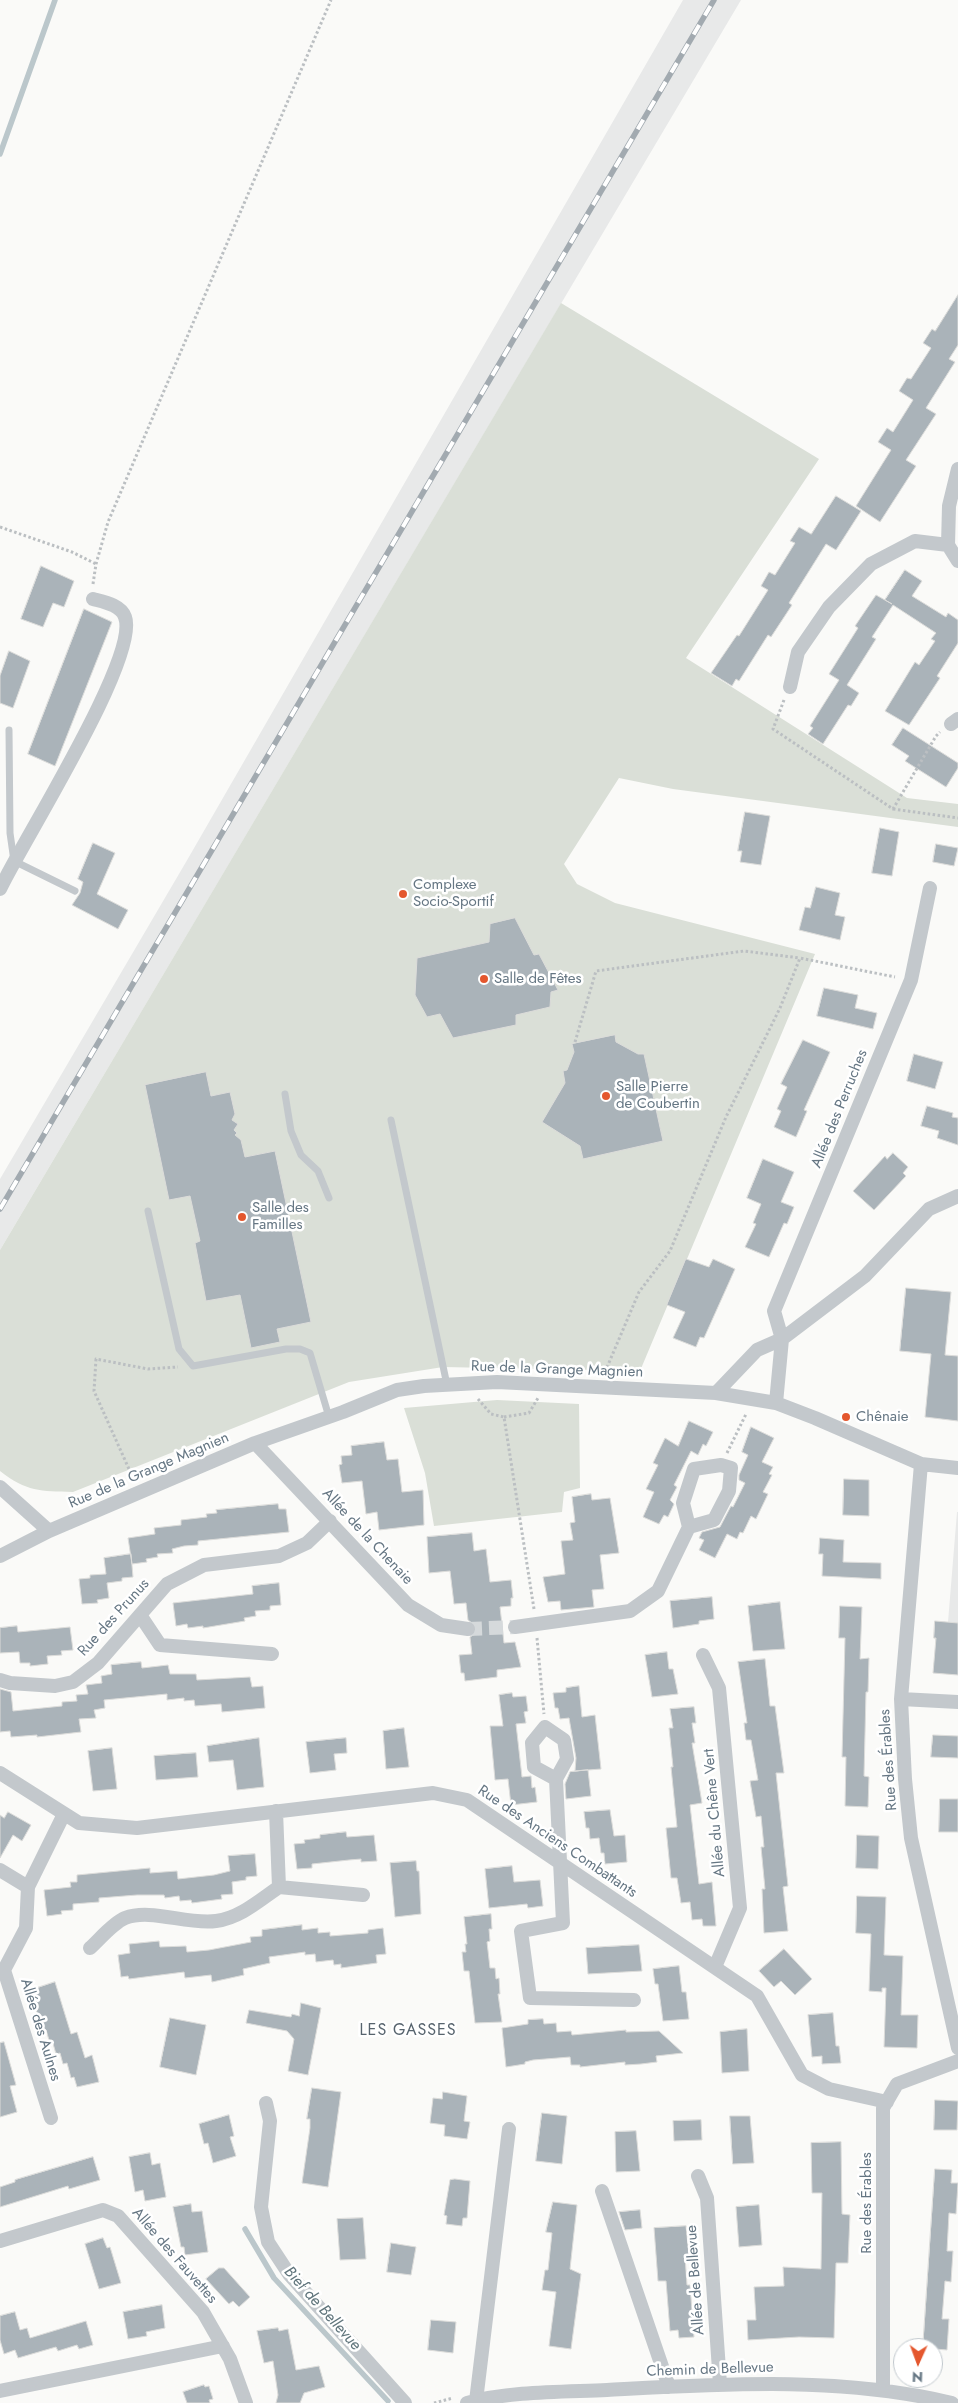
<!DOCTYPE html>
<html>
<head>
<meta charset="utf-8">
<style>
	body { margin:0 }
	#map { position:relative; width:958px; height:2403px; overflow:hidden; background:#fafaf8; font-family:Jost,sans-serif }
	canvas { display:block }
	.north { position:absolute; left:893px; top:2338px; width:50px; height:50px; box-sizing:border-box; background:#fff; border:1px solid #c1c8cd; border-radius:50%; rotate:182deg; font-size:14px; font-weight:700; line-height:20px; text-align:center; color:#657683 }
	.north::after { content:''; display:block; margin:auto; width:18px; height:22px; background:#e4572e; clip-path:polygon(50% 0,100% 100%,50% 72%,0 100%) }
</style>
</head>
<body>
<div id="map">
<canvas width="958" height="2403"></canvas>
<div class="north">N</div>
</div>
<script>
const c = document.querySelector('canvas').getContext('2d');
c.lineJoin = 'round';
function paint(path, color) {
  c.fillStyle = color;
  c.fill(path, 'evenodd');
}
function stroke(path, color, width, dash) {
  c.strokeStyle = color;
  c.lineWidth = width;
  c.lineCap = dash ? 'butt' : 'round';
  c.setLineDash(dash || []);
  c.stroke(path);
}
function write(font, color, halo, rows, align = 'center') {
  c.font = font + ' Jost,sans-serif';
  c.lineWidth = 5;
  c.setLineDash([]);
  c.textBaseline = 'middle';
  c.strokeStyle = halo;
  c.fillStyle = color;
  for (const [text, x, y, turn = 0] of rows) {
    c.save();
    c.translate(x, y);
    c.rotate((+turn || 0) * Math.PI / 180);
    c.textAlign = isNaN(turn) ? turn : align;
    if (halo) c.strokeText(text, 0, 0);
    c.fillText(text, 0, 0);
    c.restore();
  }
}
const built = new Path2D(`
	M683,0H741L0,1250V1179L186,862Z
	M957,1512H958V1675L934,1638L935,1621L948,1622Z`);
const green = new Path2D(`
	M561,303L819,459L686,658L907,798L958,804V827L673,789L619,778L564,864L577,884L615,903L815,954L640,1371L443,1367L349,1382L73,1492C40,1491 27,1492 0,1471V1250Z
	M497,1400L579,1404L580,1488L564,1492L562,1512L434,1526L425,1473L404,1408Z`);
const stream = new Path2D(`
	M0,154L55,0
	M245,2229L274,2278L388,2401`);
const building = new Path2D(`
	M958,295V345L949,359L955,362L926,408L936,414L906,460L916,466L880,522L856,506L891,450L878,442L887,428L893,432L913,400L899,391L907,378L911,379L931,348L923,343L932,329L935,331Z
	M836,496L861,511L836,550L826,544L789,603L792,605L771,637L768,635L739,681L736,679L732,686L711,673L737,635L739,636L768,590L761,586L769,572L775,575L795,543L790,541L799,527L811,534Z
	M41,566L74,581L64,607L53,603L43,627L21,619Z
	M905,570L922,581L912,596L946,617L948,613L958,620V643L937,676L940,678L909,725L885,711L915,662L919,665L935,641L931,639L936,633L893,605L872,637L876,639L847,685L859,693L851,706L848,705L823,744L808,734L813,728L810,726L839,680L829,674L858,628L855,626L876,595L892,604L885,600Z
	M84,609L112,622L55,766L28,754Z
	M9,651L30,661L13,708L0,703V676Z
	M903,728L958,763V768L946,787L905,761L909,756L892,745Z
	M745,812L770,816L761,865L740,862L742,851H738Z
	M880,828L899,832L892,876L872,873Z
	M93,843L115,853L97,894L128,910L118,929L72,905L80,893L83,882L78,879Z
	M936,844L958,848L954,866L933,862Z
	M816,887L840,893L835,915L845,917L840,940L799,930L805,907L810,908Z
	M515,918L534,955L539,954L558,990L551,992L550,1007L516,1015V1025L453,1038L440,1014L427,1017L415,995L417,958L489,942L490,924Z
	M824,988L858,995L855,1008L877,1013L873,1029L817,1016Z
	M615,1035L616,1042L638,1054H644L663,1141L583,1159L580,1146L542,1122L565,1083L563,1071L567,1070L574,1052L572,1044Z
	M803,1040L830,1052L804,1110L807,1111L796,1137L774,1127L781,1111L777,1109L787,1087L781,1084Z
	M914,1054L943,1062L935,1089L907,1081Z
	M206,1072L211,1096L230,1092L235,1114L232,1120L238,1124L234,1130L237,1133L235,1135L241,1140L245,1157L275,1151L311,1322L277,1329L280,1342L251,1348L240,1295L206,1301L195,1243L200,1241L190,1196L169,1200L145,1085Z
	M927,1106L953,1113L952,1117L958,1118V1145L937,1138L939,1131L921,1126Z
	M893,1153L908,1167L903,1173L906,1176L874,1210L853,1191L885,1156L887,1159Z
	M763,1159L794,1172L781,1202L794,1207L787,1224L784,1223L769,1257L745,1247L756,1224L753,1223L761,1204L747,1198Z
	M686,1259L709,1267L713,1259L735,1269L704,1338L700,1337L696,1347L673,1338L685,1312L667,1305Z
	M906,1288L951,1292L945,1355L958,1356V1421L925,1417L931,1354L900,1351Z
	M689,1421L713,1432L706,1446L703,1444L698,1455L691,1451L674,1485L677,1487L670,1500L674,1504L668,1517L664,1515L659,1524L643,1517L654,1492L646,1489L658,1465L653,1463L665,1438L678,1446Z
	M751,1427L774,1438L762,1462L773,1467L769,1474L772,1475L763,1492L768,1494L756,1519L751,1516L743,1533L740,1532L737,1539L727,1534L715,1558L699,1550L704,1540L699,1538L702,1532L720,1527L731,1506L733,1507L745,1483L739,1480V1475L748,1455L742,1452Z
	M384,1442L387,1460L398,1459L402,1492L423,1490L424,1525L379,1530L377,1512L366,1514L362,1481L342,1483L339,1465L342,1464L341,1456L352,1455L351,1446Z
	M844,1479L869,1480V1516L843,1515Z
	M591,1494L592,1500L610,1498L619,1553L600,1555L604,1589L592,1590L594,1607L561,1610L560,1601L548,1602L543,1577L565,1574L561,1541L573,1540L570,1523L575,1522L572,1497Z
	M278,1504L279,1509H286L289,1532L198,1541V1545L184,1546L172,1549L173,1553L157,1554L158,1557L146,1559L147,1562L132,1564L128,1538L155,1534L154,1528L181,1525V1520L207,1517L206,1514L217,1513L216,1510Z
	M472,1533L474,1551L486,1549L490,1582L511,1580L513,1598H511V1606L500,1607L504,1643L515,1642L521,1667L497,1670V1677L465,1681L464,1673H461L459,1655L472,1654L470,1637L475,1634L476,1626L468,1620L466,1603L454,1604L450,1571L429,1573L427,1537Z
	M820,1538L844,1540L843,1562L881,1563V1579L822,1576L823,1554H819Z
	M131,1554L133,1577L122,1578V1581L107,1583L109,1598L97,1600L98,1603L82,1604L79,1579L90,1578V1575L106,1574L104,1558Z
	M279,1583L281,1605L270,1606V1610L255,1611L256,1616L244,1618L245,1621L203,1628V1626L188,1628L187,1624L176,1626L173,1603L253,1594L252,1586Z
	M712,1597L714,1619L699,1621V1624L673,1628L670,1601Z
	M780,1602L785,1649L753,1651L748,1606Z
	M840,1606L862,1607L860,1659L869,1658L868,1692H866L864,1776L869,1777L868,1807L845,1806L846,1757H842L845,1638H839Z
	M935,1621L958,1623V1675L933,1673L936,1638H934Z
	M17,1626L18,1632L70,1627L73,1650L61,1651L62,1655L47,1656L48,1664L30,1666V1663H20L19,1652L0,1653V1628Z
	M667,1652L669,1669H673L678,1694L652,1697L645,1655Z
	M765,1659L770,1706H775L784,1773H776L788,1886L783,1887L788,1931L764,1933L762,1889H765L761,1847H764L761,1816L756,1817L750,1781L758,1780L751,1740H746L744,1723H747L738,1662Z
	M141,1662L142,1668L168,1665L170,1674H196L197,1680L250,1677L252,1687L263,1686L265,1708L222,1712L221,1704L195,1706L194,1700L184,1701V1698L167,1700V1694L104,1700L105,1708L94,1710L96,1718L79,1719L81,1732L37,1737V1735L11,1737L10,1731L0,1732V1689L11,1692L13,1711L62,1706V1702L77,1701L76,1695L88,1694L86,1685L102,1683L101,1676L112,1674L111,1665Z
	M579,1686L582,1717L595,1715L601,1769L575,1771L576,1758L569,1718L560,1719L558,1708H555L553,1693L566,1692V1688Z
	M512,1693L513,1697L526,1696L528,1711L524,1712L526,1723L516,1724L522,1777L531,1776L532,1788L535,1787L537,1802L511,1805L508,1779L495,1780L490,1726H503L499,1695Z
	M694,1707L696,1723H692L695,1743H692L702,1803L690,1805L699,1884L712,1882L716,1926H703L702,1919L692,1920L690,1902L681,1903L677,1878H671L666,1828L677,1827L671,1767H673L669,1728H673L670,1709Z
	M404,1728L409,1767L386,1769L383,1731Z
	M933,1735L958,1736V1758L931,1757Z
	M259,1738L264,1787L237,1790L233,1760L209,1762L207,1746Z
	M346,1738L347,1753L334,1754L336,1770L310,1773L306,1742Z
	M112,1748L117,1789L93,1791L88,1751Z
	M196,1753L198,1777L156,1780L154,1756Z
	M588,1770L591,1796L566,1799L565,1784L570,1772Z
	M940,1799H958V1832H939Z
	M610,1810L614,1836L625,1835L627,1862L605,1864L604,1853H601L599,1838L590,1839L589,1828H586L584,1812Z
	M8,1812L31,1825L22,1841L13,1835L0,1858V1815L4,1818Z
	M346,1832L347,1837L374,1835L377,1861L361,1862V1859L349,1860L312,1864V1868L297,1869L294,1844L305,1843L304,1840L320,1838V1835Z
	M857,1835L879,1836L878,1869L856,1868Z
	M255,1854L257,1876L246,1877V1880L232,1882L233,1894L221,1895L222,1899L192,1903L191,1900L180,1901L179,1896L165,1898L164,1895H137L99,1898V1902L73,1904V1910L61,1911L62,1914L47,1916L44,1890L71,1887L70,1882H77V1875L150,1868V1873L177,1871L178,1879L214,1875L230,1871L228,1856Z
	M416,1861L417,1871H419L421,1914L395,1917L390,1863Z
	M512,1866L514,1882L540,1880L543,1906L528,1908L527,1904L489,1908L485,1869Z
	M857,1896L886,1897L884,1955L903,1956L901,2015H918L917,2048L884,2047L886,1988H882V1992L869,1991L871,1934L856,1933Z
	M491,1914L492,1929H489L490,1941L487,1942L490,1968H495L496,1979L499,1978L500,1994H498L502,2022L475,2023L469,1971H464L462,1952H466L465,1944H467L464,1917Z
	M302,1925V1930L318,1928V1933L330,1932V1936L368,1933V1930L383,1928L386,1954L376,1955L377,1963L341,1968V1964L334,1965L333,1960L316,1962L315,1954L305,1955V1952L269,1957L270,1963L243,1969L244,1975L212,1982L211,1975L185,1978L184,1972L129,1979L128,1976L121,1977L118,1955L130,1953L129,1944L159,1941L160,1947L186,1946L187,1952L209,1950L251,1942L250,1937L262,1936V1930Z
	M639,1945L642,1971L588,1974L586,1948Z
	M784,1949L812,1979L795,1995L781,1981L774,1987L759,1971Z
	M679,1966L682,1992H686L689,2019L663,2021L658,1984H655L653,1969Z
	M55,1982L71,2034L77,2032L85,2058L92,2055L99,2082L77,2087L74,2077L71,2078L67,2063L63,2064L60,2053L56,2054L52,2040H49L46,2030L42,2031L34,2002L37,2001L34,1989Z
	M301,2003L321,2008L308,2075L288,2071L294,2039L287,2031L246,2023L249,2010L291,2017L292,2014L299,2016Z
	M833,2013L836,2046H839L841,2063L822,2064V2056L812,2057L808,2015Z
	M170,2018L206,2025L196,2075L160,2067Z
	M543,2019L544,2024L556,2023L557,2032L571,2031L572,2035L626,2030V2032L659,2031L683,2053L656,2056L657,2062L641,2064L625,2065V2062L580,2067V2065H571L570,2057L533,2060L525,2062V2064L506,2067L502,2028L528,2024V2020Z
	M747,2029L749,2071L722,2073L720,2032Z
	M4,2042L16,2085L10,2086L17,2112L0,2117V2043Z
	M312,2088L341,2092L328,2187L302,2183L310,2128V2119H307Z
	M443,2092L467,2096L464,2121L470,2122L467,2139L444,2136L445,2125L430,2123L433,2098L442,2099Z
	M935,2100L958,2101L957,2130H934Z
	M542,2113L567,2116L562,2164L536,2161Z
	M229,2115L234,2136L230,2137L236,2156L213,2163L208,2143L204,2144L199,2124Z
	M730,2116H750L754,2163L733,2164Z
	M701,2120L702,2140L674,2141L673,2121Z
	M636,2131L640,2171L616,2172L615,2132Z
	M841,2142L842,2214L850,2215L848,2263H836L834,2338L799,2337L748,2340L747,2320H756L754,2287L784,2286L783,2267L821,2269L822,2193H812L811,2143Z
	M150,2153L152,2165L160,2163L166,2197L145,2201L143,2190L135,2192L129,2157Z
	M93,2157L100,2180L69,2189L68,2186L0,2207V2187L15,2182V2180Z
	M935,2169L952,2170L951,2183H958L956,2214L949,2213L947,2251H953L951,2282L945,2281L942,2319H949L947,2350L923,2348Z
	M455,2179L470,2181L467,2218H463L462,2226L446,2224L447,2216L444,2215L450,2180Z
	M553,2202L577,2205L570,2269L581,2274L571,2349L549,2346L556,2292L542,2290L545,2270H548L552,2233L546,2232Z
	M191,2204L192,2212L202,2211L208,2252L185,2255L184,2247H181L173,2207Z
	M759,2205L762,2245L739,2247L736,2207Z
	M640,2210L642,2228L625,2230L619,2212Z
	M363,2218L366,2259L340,2260L337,2219Z
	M686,2226L689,2255L685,2256L687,2285H690L694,2337L679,2338L678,2330L670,2331L666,2281H658L654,2228Z
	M103,2238L107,2248L110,2247L121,2283L99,2289L85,2244Z
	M391,2243L416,2247L411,2275L387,2272Z
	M219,2268H224L250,2297L239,2307L233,2301L229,2304L206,2279Z
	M162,2305L165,2328L146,2332L147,2336L128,2339L123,2312Z
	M15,2312L20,2330L27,2328L30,2338L86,2321L93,2345L79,2349L77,2345L58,2351L56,2347L18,2358L15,2350L4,2354L0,2340V2316Z
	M431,2320L456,2322L453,2353L428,2350Z
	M278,2328L279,2331L288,2329L296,2370L319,2366L325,2387L304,2393L300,2403H276L278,2395L273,2361L264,2363L257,2331Z
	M204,2385L205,2387L209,2386L213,2399L209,2400L210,2403H187L183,2392Z`);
const minorTunnel = new Path2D(`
	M468,1629L515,1627`);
const path = new Path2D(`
	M0,527L72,552L96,564
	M93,584L96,564L108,522L331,0
	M784,700L773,729L893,809L936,736L940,732
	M893,809L958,818
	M575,1042L596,971L744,951L800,958
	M605,1372L639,1292L670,1251L726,1117L780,1008L800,958L895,977
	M478,1399L491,1414L504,1417L534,1609
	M504,1417L529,1413L538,1398
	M727,1453L746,1414
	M133,1478L94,1391L96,1359L148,1369L178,1367
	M537,1638L544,1714
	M434,2403L453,2398`);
const service = new Path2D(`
	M9,730L10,833L14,861L75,891
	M285,1094L291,1131L301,1155L318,1171L329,1198
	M391,1120L447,1385
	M148,1211L179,1349L193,1366L286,1349H300L310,1353L329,1417`);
const minor = new Path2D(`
	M958,469L949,506L948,545L958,561
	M790,687L798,652L829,607L871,564L915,541L948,545
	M951,724L958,719
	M0,889C22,842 140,657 125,617C121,605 104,602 93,599
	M716,1393L757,1350L782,1339L865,1276L929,1209L958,1196
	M776,1403L782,1339L774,1311L911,980L930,888
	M255,1443L408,1605L441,1625L468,1629
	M921,1464L901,1699L905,1779L911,1838L958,2048
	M0,1487L49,1531
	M0,1556L49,1531L255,1443L343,1412L397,1390L424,1386L497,1382L716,1393L776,1403L815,1418L921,1464L958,1468
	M140,1615L160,1645L272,1654
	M515,1627L630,1611L658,1591L689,1527L714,1520L729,1491L731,1468L721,1465L694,1469L683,1503L689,1527
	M703,1655L719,1688L740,1908L715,1967
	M0,1680L10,1683L55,1686L73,1682L98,1663L167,1584L204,1565L279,1556L307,1543L330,1521
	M901,1699L958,1702
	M0,1773L79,1823L137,1828L433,1793L467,1800L757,1996L802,2075L829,2089L887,2102
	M556,1779L534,1767L532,1743L545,1727L564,1740L567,1759L556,1779L563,1923L521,1931L530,1998L634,2000
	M276,1811L279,1887L363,1895
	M0,1870L28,1887
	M90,1948C100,1939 113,1923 125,1918C151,1908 187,1925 216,1921C240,1918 260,1900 279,1887
	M266,2103L270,2121L261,2207L268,2242L289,2274L405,2403
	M51,2118L4,1970L26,1928L28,1887L64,1814
	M698,2176L707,2198L720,2384
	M602,2191L669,2387
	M0,2241L103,2210L118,2216L203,2312L230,2359L246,2403
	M883,2390V2108L897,2084L958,2061
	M0,2391L223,2346
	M476,2401L509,2129
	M467,2403C509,2391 564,2392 607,2390C722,2384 840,2376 952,2403`);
const rail = new Path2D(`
	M0,1209L714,0`);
const markers = [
	[403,894,5,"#e4572e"],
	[484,979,5,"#e4572e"],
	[606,1096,5,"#e4572e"],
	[242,1217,5,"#e4572e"],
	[846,1417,5,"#e4572e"]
];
const poiNames = [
	["Complexe",413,885],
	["Socio-Sportif",413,902],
	["Salle de Fêtes",494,979],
	["Salle Pierre",616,1087],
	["de Coubertin",616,1104],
	["Salle des",252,1208],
	["Familles",252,1225],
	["Chênaie",856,1417]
];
const streetNames = [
	["Allée des Perruches",840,1109,-68],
	["Rue de la Grange Magnien",557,1370,2],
	["Rue de la Grange Magnien",149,1471,-23],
	["Allée de la Chenaie",367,1537,47],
	["Rue des Prunus",114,1618,-48],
	["Rue des Érables",889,1760,-94],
	["Allée du Chêne Vert",715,1813,-95],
	["Rue des Anciens Combattants",557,1842,34],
	["Allée des Aulnes",40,2030,73],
	["Rue des Érables",867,2203,-90],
	["Allée des Fauvettes",174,2256,49],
	["Allée de Bellevue",696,2280,-94],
	["Chemin de Bellevue",710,2370,-2]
];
const neighbourhoodNames = [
	["LES GASSES",408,2031]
];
const waterNames = [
	["Bief de Bellevue",322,2309,48]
];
paint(built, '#e8e9e9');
paint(green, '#dadfd7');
stroke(stream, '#bbc7cb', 5.5);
paint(building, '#aab3b9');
stroke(building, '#dcdcda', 1);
stroke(minorTunnel, '#d5d9db', 14, [14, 7]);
stroke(path, '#bbbfc2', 3, [2.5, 2.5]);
stroke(service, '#c3c8cc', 7);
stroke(minor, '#c3c8cc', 14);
stroke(rail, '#a2aab0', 5.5);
stroke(rail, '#fff', 4, [11]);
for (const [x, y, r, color] of markers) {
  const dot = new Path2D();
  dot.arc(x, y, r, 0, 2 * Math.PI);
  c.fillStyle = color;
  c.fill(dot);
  stroke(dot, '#fff', 2);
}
write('15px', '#657683', '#fff', poiNames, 'left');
write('15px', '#657683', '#fff', streetNames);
c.letterSpacing = '1px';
write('16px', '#57646e', '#fff', neighbourhoodNames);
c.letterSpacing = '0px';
write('italic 16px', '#60757c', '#fff', waterNames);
</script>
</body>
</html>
